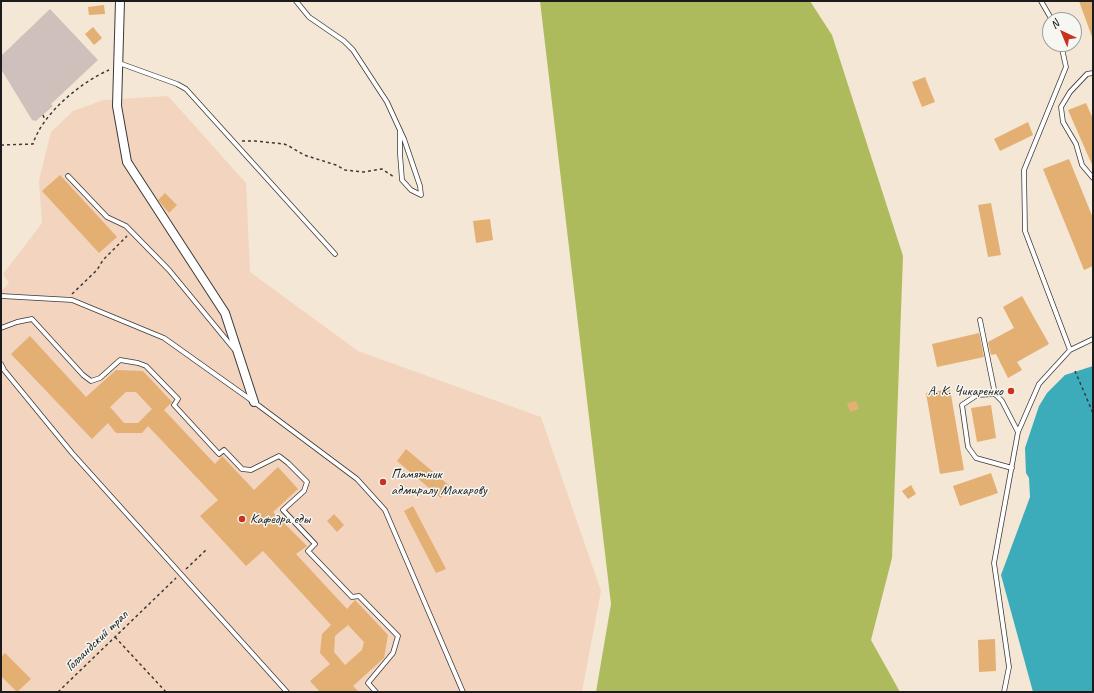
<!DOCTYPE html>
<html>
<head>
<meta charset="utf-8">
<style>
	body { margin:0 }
	#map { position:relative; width:1094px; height:693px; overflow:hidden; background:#f4e7d5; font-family:Caveat,sans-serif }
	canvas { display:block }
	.frame { position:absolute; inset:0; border:2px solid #1c1c1c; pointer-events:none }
	.north { position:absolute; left:1042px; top:12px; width:40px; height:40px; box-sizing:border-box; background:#f6f6f2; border:1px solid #9f9f9c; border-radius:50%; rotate:316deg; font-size:11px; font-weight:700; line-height:16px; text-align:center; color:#1c1c1c }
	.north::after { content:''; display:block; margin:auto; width:14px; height:18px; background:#c8321e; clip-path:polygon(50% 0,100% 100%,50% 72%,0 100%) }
</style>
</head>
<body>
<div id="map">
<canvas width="1094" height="693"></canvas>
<div class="frame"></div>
<div class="north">N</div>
</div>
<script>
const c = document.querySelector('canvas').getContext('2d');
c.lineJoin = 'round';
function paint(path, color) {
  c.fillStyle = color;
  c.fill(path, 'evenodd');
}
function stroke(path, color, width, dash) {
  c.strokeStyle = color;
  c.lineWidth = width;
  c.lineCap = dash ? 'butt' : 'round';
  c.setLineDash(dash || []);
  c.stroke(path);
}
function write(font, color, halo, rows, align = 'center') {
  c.font = font + ' Caveat,sans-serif';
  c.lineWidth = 3;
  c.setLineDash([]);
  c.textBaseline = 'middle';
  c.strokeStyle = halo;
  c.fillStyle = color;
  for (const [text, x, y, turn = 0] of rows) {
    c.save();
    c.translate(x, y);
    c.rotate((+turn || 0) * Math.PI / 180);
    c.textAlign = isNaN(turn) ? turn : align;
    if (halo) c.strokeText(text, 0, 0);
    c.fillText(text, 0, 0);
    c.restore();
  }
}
const built = new Path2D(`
	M168,96L246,183L250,272L358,351L541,417L601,591L582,692H1V291L9,283L3,274L42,223L39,180L51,132L73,111L104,100Z`);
const industrial = new Path2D(`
	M50,9L98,60L51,104L53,106L36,121L32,120L1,69V56Z`);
const green = new Path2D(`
	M540,1H810L832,35L903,256L892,558L871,640L900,692H596L611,604Z`);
const water = new Path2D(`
	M1093,366V692H1033L1001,575L1030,497L1029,478L1026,473L1025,448L1039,406L1047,393L1065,375Z`);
const building = new Path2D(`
	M1079,1H1093V36L1092,37Z
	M104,5L105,14L89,15L88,7Z
	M93,27L102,38L94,45L85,34Z
	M925,77L935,102L922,107L912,82Z
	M1086,103L1093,119V167L1068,110Z
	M1028,122L1033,135L1000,151L994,139Z
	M1069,159L1093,218V266L1084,270L1043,169Z
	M60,175L117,237L99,253L42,191Z
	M165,193L177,205L169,213L158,200Z
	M991,203L1001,255L988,257L978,205Z
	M490,219L493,240L476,243L473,221Z
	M1022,296L1049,344L1017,362L1022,370L1008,378L996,354L991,355L988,342L1014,328L1003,307Z
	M979,333L984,357L937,367L932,344Z
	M30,336L86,397L116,370L143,371L172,402L164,410L215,464L222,456L254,490L278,467L298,489L273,512L307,546L296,554L347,609L355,600L388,635L384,658L353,686L359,692H320L310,681L330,664L320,653L322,634L331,625L263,551L246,566L200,516L218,500L148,426L142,433H116L108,423L92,439L11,354ZM126,392H136L152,409L138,423H124L110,407ZM348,625L364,642L362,650L345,665L334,652L335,636Z
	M950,389L964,470L940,474L926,393Z
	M856,401L859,409L850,412L847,403Z
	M991,405L996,438L977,442L971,408Z
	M406,449L451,487L441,498L397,461Z
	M991,473L998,493L960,506L953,486Z
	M911,485L916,494L908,499L902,491Z
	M413,506L446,569L436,573L404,511Z
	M334,514L344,525L337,532L327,521Z
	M995,639L996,671L979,672L978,640Z
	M5,653L31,679L17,692L1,676V657Z`);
const path = new Path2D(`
	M43,115L45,120
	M242,141H255L284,144L289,146L304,155L336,165L345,170L363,172L382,169L394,177
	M1,145L33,144C42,114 81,82 109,70
	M72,294L97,270L103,260L127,236
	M1075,371L1093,413
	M186,569L207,549
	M115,637L166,692
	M58,692L176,578`);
const service = new Path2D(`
	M296,1L309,17L344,41L353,50L387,102L404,139L420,186L421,195L411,190L402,180L400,154V130
	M1041,1L1052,20
	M1061,44L1066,67L1024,170L1025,231L1070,350
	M119,63L177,84L186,89L335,254
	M1093,73L1087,74L1070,92L1061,107L1063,122L1076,144L1082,165L1093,178
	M68,176L107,217L126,226L169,270L234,349
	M1,296L72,300L164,338L254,402L357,479L385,510L463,692
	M980,320L995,394
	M1,328L17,322L32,319L83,375L91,381L100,378L120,360L138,363L146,366L178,399L174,405L219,454L224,450L242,469L251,470L279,456L288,463L307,482L304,491L283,510L315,544L308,551L352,597L359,596L398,636L393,653L368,683L376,692
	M1,364L4,370L72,453L287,692
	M1012,468L976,458L968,447L962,405L977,395L995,394L1002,401L1018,432
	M1004,692L1009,667L994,563L1018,432L1039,384L1070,350L1093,339`);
const minor = new Path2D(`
	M120,1L117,106L127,162L225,313L254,402`);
const markers = [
	[1011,391,4,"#c8321e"],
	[383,482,4,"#c8321e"],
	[242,519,4,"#c8321e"]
];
const poiNames = [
	["А. К. Чикаренко",1003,391,"right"],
	["Памятник",391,474],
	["адмиралу Макарову",391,490],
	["Кафедра еды",250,519]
];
const streetNames = [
	["Голландский трап",97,641,-44]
];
paint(built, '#f3d4bf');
paint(industrial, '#cfc0bb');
paint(green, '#aebb5d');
paint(water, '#3dacba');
paint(building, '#e3af73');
stroke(service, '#3c3a38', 5.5);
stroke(minor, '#3c3a38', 10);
stroke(path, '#3c3a38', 1.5, [3, 3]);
stroke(service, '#fff', 4);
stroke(minor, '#fff', 8);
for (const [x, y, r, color] of markers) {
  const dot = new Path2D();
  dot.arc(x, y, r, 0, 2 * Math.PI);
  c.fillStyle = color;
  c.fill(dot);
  stroke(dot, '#f6f6f2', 1.5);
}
write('14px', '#1c1c1c', '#f6f6f2', poiNames, 'left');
write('14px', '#1c1c1c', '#f6f6f2', streetNames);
</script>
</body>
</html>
